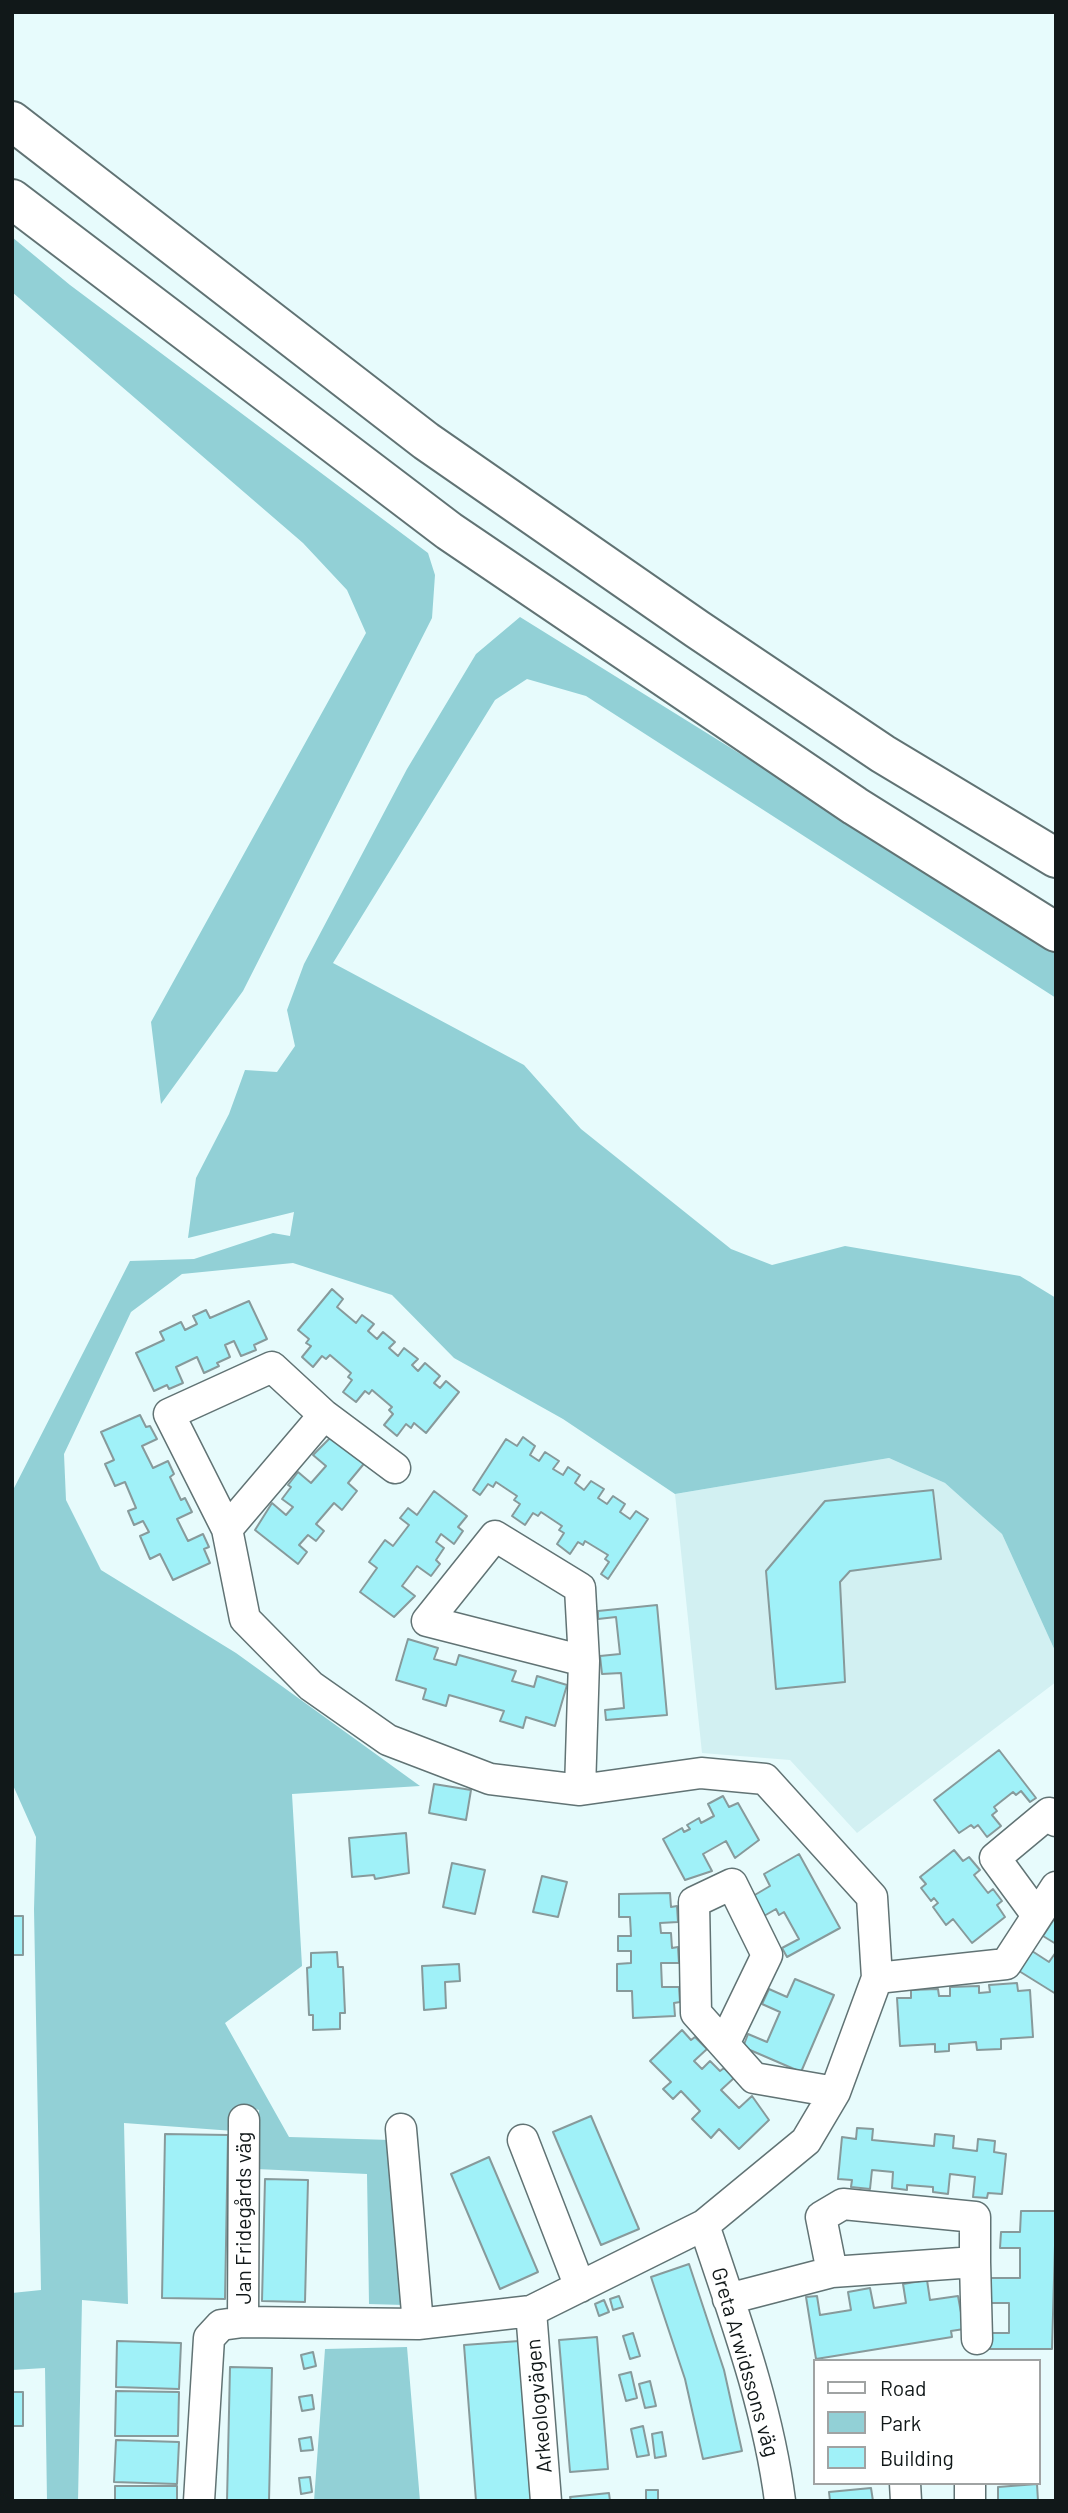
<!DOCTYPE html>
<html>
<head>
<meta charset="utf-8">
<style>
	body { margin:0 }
	#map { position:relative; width:1068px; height:2513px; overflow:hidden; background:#e7fbfc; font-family:Barlow,sans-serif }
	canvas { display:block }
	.frame { position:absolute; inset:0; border:14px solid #111819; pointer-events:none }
	.legend { position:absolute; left:813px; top:2359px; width:228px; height:126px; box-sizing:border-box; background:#fff; border:2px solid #a0a3a3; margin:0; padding:9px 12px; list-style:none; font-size:21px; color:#111819 }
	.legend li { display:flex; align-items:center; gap:14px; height:35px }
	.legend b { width:35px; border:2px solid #a0a3a3 }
</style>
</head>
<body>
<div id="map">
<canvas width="1068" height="2513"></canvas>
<div class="frame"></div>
<ul class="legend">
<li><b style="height:9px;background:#fff"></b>Road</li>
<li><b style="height:19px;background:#92d0d6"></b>Park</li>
<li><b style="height:19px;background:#a0f1f8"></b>Building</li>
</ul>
</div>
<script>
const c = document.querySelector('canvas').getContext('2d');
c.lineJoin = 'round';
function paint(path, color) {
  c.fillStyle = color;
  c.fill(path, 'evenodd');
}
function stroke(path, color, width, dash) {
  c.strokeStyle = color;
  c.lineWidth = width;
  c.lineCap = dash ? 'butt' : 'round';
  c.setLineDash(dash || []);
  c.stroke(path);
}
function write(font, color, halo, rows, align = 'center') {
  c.font = font + ' Barlow,sans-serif';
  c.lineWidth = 5;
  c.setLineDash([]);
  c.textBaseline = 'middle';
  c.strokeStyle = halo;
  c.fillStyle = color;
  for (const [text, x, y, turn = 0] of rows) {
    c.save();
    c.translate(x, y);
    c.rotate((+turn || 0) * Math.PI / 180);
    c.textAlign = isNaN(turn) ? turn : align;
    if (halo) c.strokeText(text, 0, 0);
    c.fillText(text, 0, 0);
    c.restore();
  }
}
const built = new Path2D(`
	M889,1458L945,1483L1002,1534L1056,1653V1682L857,1833L790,1760L702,1753L675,1494Z`);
const green = new Path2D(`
	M12,237L70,285L428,553L435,575L432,618L243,991L161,1104L151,1022L366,633L347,590L303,543L12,292Z
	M520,617L1056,950V998L586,696L527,679L495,700L333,963L524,1065L581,1129L731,1249L772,1265L845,1246L1020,1276L1056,1298V1653L1002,1534L945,1483L889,1458L675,1494L563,1419L454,1358L392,1295L293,1263L182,1274L131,1312L64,1454L66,1500L101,1570L236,1653L420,1786L292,1794L302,1966L225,2023L289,2137L391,2140L404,2305L369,2304L367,2174L256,2169L259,2110L237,2105L234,2131L124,2123L128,2304L82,2300L78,2501H47L45,2368L12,2370V2293L41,2290L34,1909L36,1837L12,1783V1492L130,1261L194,1259L273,1233L290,1236L294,1212L188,1238L196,1178L229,1114L245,1070L277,1072L295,1046L287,1010L304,964L407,769L476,654Z
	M407,2347L420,2501H314L325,2349Z`);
const building = new Path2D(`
	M332,1289L343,1299L337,1307L356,1323L362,1315L374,1324L368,1331L377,1339L383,1332L395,1342L389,1348L398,1356L404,1348L418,1359L412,1365L418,1371L425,1363L440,1376L434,1383L440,1388L446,1381L459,1392L426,1433L414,1423L411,1428L406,1424L397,1436L384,1425L393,1414L389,1410L392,1407L372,1390L369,1394L365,1391L356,1402L343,1392L352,1380L348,1377L351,1373L330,1355L326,1359L322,1356L313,1367L302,1357L311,1346L306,1343L309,1339L298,1330Z
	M249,1301L267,1339L254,1345L256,1350L241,1356L234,1341L225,1345L230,1357L217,1363L219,1366L204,1373L197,1357L176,1367L183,1383L169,1389L167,1385L154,1391L136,1353L164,1340L160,1332L181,1322L185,1330L197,1324L193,1316L206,1310L210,1318Z
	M140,1415L146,1427L150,1426L157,1439L142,1446L153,1468L168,1461L174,1474L170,1477L181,1500L185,1498L192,1512L177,1519L188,1541L203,1534L209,1547L204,1549L210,1563L173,1580L160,1554L150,1559L140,1536L149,1532L143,1521L134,1525L128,1511L136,1508L125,1482L115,1486L105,1464L114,1460L101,1432Z
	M335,1433L367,1460L348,1483L357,1491L342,1510L334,1503L316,1524L324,1531L316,1541L308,1535L299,1545L307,1552L298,1564L255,1530L272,1503L286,1515L293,1507L282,1499L291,1487L288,1485L298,1472L311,1483L326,1466L313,1455Z
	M523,1437L535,1446L530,1455L539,1461L545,1452L559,1461L553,1469L563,1475L568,1467L580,1475L575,1483L584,1490L591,1481L604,1489L598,1498L607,1504L613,1496L625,1504L620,1512L630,1519L636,1511L648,1519L608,1579L601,1574L609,1562L605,1559L608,1555L585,1541L583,1545L578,1542L570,1554L557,1544L564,1533L559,1530L562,1526L541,1512L538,1516L533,1513L525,1525L512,1516L520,1504L514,1500L517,1496L496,1482L493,1487L488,1484L480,1495L473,1490L506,1439L517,1446Z
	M933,1490L941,1559L850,1571L840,1582L845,1682L776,1689L766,1571L825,1501Z
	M434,1491L467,1516L458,1527L463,1531L454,1544L441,1534L436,1542L444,1548L436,1560L440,1564L431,1576L417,1566L402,1586L415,1596L394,1617L360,1592L377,1568L369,1562L385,1540L393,1546L409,1525L400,1518L408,1508L417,1515Z
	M657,1605L667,1715L606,1720L605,1710L624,1708L621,1673L602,1674L600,1656L620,1654L616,1617L598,1619V1611Z
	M408,1639L438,1648L434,1659L456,1665L459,1655L516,1671L512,1681L534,1687L537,1676L567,1685L555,1726L526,1717L523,1728L500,1721L504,1711L449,1695L446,1706L423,1699L426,1689L396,1680Z
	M999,1750L1036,1798L1030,1802L1021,1791L1016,1795L1013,1792L994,1807L997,1811L992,1815L1001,1826L987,1837L978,1825L974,1828L971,1825L959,1833L934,1800Z
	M434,1784L471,1790L466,1820L429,1813Z
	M723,1796L729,1807L738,1803L759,1840L735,1858L726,1841L703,1854L712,1871L685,1880L663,1839L682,1828L684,1832L690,1829L687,1825L699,1818L701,1823L714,1816L708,1804Z
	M406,1833L409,1873L375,1879L374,1875L352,1877L349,1838Z
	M954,1850L963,1861L969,1857L980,1870L974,1875L988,1893L993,1889L1002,1901L997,1905L1005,1917L972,1943L953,1919L946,1925L933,1907L938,1903L934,1898L931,1901L921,1888L926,1884L920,1877Z
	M799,1854L840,1928L787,1957L782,1948L799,1939L784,1912L779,1915L776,1909L764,1916L753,1896L770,1886L764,1874Z
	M452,1863L485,1870L475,1914L443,1907Z
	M542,1876L567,1882L558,1917L533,1912Z
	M670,1893L671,1907L677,1906L678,1922L660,1923L661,1933H671L672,1948L678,1947L679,1963H661L662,1987H679L680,2002L674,2003L675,2016L633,2018L632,1991H617V1964L631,1963V1951H618V1936H631L630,1917H619V1894Z
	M12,1916H23V1955H12Z
	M1056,1916V1944L1043,1936Z
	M1032,1951L1049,1962L1056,1952V1994L1019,1971Z
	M337,1952L338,1967H343L345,2013H340V2029L313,2030V2015H309L307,1968L311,1967V1953Z
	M459,1964L460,1981L445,1982L446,2008L424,2010L422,1966Z
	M795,1979L834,1995L801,2072L743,2047L748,2034L767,2042L780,2012L762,2004L769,1989L787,1997Z
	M1017,1983L1018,1991L1030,1990L1033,2037L1001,2039V2049L977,2050L976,2042L949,2044V2051L935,2052V2044L900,2046L897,1998H911V1990L938,1989L939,1996H950V1987L979,1986V1993L990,1992L989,1985Z
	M682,2030L691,2040L695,2037L707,2049L694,2061L702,2069L710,2061L720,2071L724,2068L734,2078L721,2090L739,2108L752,2096L769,2120L739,2149L719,2129L711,2138L692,2119L700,2111L681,2091L673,2099L663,2089L671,2082L650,2061Z
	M591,2116L639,2229L601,2245L553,2132Z
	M857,2128L873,2129L872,2140L934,2146L935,2134L954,2136L953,2148L977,2151L978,2139L995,2141L994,2152L1006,2154L1002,2194L988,2193L987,2198L973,2197L975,2177L950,2174L948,2194L933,2192V2187L907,2185V2190L892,2188L893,2172L872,2170L870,2189L851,2187L852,2180L838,2179L842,2137L856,2139Z
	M165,2134L228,2135L225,2299L162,2298Z
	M489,2157L538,2272L500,2289L451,2174Z
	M265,2179L308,2180L305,2302L262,2301Z
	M1021,2211H1056L1052,2349H989V2333H1009V2303H989V2278H1020V2248H1000L1001,2232H1020Z
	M689,2264L724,2370L742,2451L703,2459L685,2379L651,2277Z
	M927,2280L930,2300L958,2296L964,2329L951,2331L952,2337L816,2359L806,2297L817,2296L820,2315L851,2310L848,2292L870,2288L874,2308L906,2303L903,2284Z
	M619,2296L623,2307L613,2310L610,2299Z
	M604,2300L609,2312L599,2316L595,2304Z
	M633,2333L640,2356L630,2359L623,2336Z
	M597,2337L608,2469L570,2472L559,2340Z
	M117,2341L181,2343L179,2389L116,2387Z
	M519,2341L531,2501H476L464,2345Z
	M313,2352L316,2366L304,2369L301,2355Z
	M230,2367L272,2368L269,2501H227Z
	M631,2372L637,2398L626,2401L619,2375Z
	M650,2381L656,2406L645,2408L639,2384Z
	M116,2391L179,2392L178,2436H115Z
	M12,2392H23V2426H12Z
	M312,2395L314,2409L302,2411L299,2397Z
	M643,2426L649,2455L637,2457L631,2429Z
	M662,2432L666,2456L655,2458L652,2434Z
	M311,2437L313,2450L301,2451L299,2439Z
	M116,2440L179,2442L177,2484L114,2482Z
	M310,2477L312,2492L301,2494L299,2478Z
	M1037,2484L1038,2501H998V2487Z
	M115,2486H177V2501H115Z
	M871,2488L873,2501H830L829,2492Z
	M646,2490H658V2501H646Z
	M609,2493L610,2501H571L570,2497Z`);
const street = new Path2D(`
	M324,1415L395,1468
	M227,1529L324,1415L272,1367L169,1414L227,1529L245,1619L311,1686L388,1740L490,1779L580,1790L701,1773L765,1779L872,1897L877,1978L835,2092L806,2141L704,2225L531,2311L418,2324L243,2322
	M580,1790L584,1661L580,1588L495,1536L427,1621L584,1661
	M1036,1914L995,1858L1049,1813L1056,1821
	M877,1978L1006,1964L1056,1887
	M724,2044L767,1955L732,1884L694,1902L696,2013L754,2078L835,2092
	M401,2129L418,2324
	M523,2140L580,2287
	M704,2225C734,2315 768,2407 780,2501
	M975,2262L977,2339
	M728,2299L832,2272L975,2262V2217L843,2204L821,2217L832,2272
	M531,2311L546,2501
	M905,2483L906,2501
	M199,2501L209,2338L221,2325L243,2322L244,2120
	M970,2501V2483`);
const highway = new Path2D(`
	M12,121L426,441L697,629L883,754L1056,858
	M12,199L449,531L855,806L1056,932`);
const streetNames = [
	["Jan Fridegårds väg",244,2218,-90],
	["Greta Arwidssons väg",745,2362,74],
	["Arkeologvägen",539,2406,-95]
];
paint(built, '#d2f0f2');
paint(green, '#92d0d6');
paint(building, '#a0f1f8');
stroke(building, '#879a9b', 2);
stroke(street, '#617374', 33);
stroke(highway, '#617374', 42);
stroke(street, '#fff', 30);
stroke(highway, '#fff', 38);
write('21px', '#111819', '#fff', streetNames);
</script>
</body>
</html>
